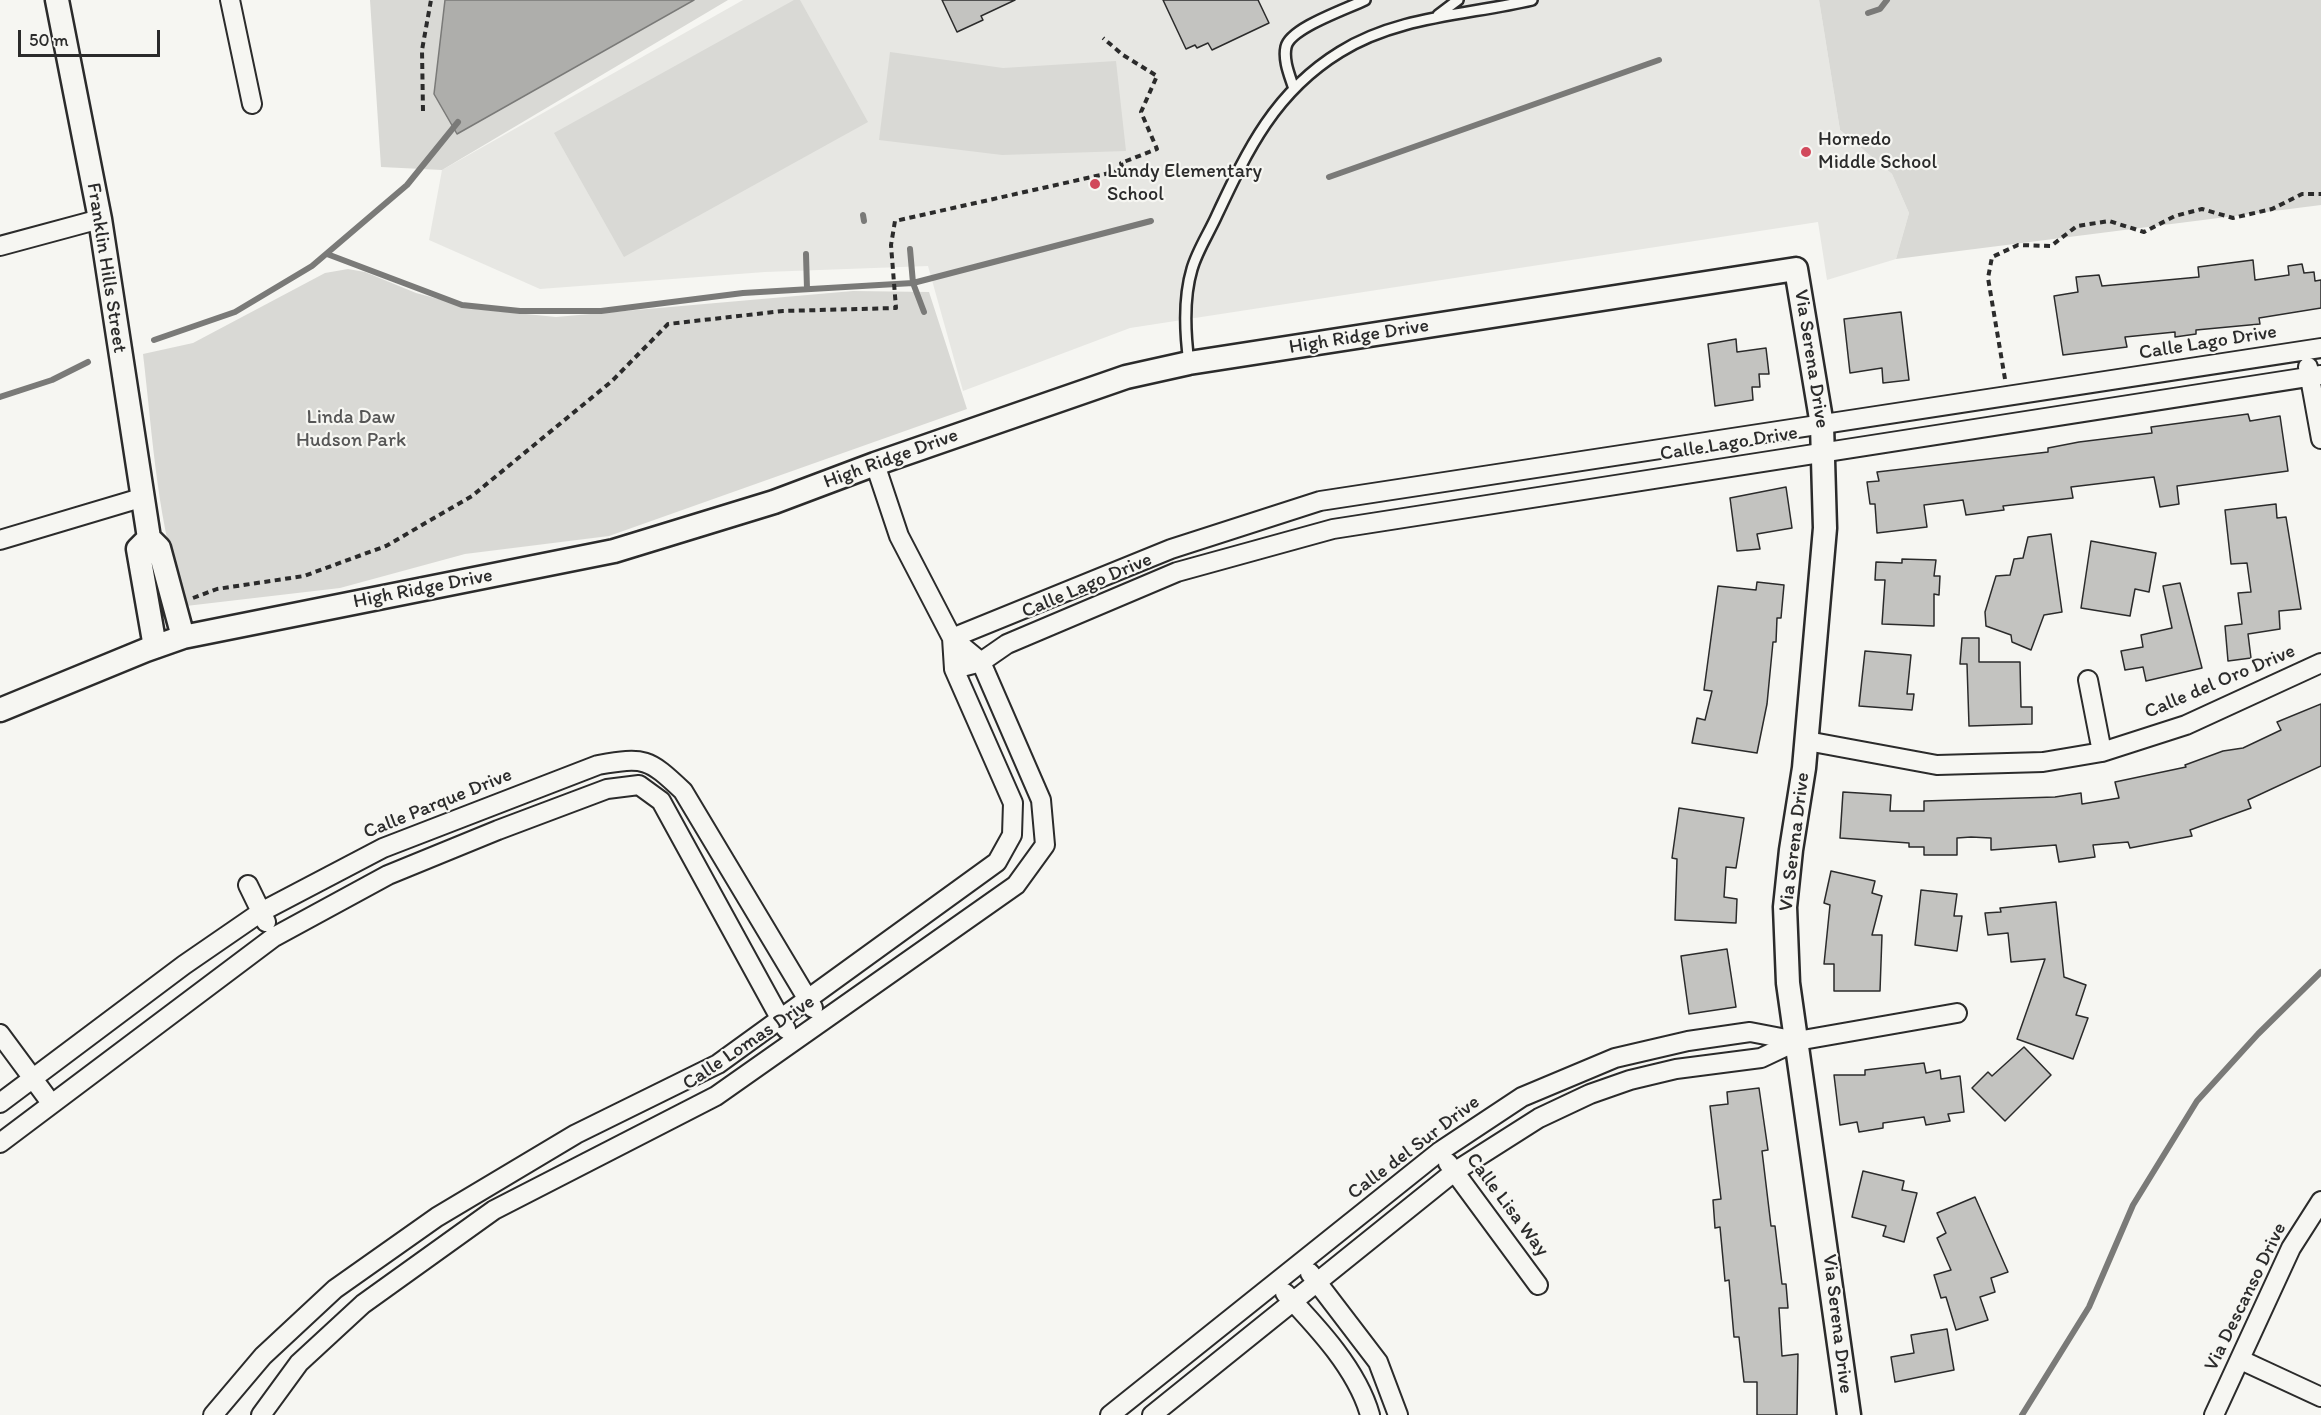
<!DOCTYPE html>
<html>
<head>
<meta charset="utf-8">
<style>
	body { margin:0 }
	#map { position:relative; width:2321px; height:1415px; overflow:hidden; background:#f6f6f2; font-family:Itim,sans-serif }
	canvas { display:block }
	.scale { position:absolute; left:18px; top:30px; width:142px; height:27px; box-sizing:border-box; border:3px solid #2b2b2b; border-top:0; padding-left:8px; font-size:18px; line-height:21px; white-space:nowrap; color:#2b2b2b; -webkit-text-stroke:4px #f6f6f2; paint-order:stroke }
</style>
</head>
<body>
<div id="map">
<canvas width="2321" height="1415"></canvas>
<div class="scale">50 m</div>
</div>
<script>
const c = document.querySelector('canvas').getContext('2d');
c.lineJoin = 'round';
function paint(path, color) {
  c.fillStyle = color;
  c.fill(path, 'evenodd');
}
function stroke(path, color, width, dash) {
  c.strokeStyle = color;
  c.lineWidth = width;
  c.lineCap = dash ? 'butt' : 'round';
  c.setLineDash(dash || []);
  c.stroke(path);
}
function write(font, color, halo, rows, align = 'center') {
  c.font = font + ' Itim,sans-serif';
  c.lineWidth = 4.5;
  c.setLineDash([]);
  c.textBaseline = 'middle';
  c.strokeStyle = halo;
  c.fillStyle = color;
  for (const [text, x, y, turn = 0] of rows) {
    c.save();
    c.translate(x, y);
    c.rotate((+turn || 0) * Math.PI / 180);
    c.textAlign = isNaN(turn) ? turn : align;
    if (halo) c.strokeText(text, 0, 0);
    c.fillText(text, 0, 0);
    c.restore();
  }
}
const built = new Path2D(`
	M743,0H1819L1840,130L1892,174L1909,213L1896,259L1827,280L1818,222L1130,328L963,391L928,266L765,272L540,289L429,240L442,170Z`);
const green = new Path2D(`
	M370,0H728L442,170L381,167Z
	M794,0H800L868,122L624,257L554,133Z
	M1819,0H2321V205L1896,259L1909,213L1892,174L1840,130Z
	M890,52L1003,68L1116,61L1126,151L1002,155L879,140Z
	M348,269L365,272L416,293L476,309L556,317L853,291L929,292L967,409L609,536L465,554L340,588L186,606C157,526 153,438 143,354L193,343L325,273Z`);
const water = new Path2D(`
	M445,0H694L457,134L434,94Z`);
const stream = new Path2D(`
	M1868,13L1880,9L1887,0
	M1329,177L1659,60
	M863,215L864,221
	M910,249L913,283L924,312
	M327,254L462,305L520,311H601L743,293L913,283L1151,221
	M806,254L807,289
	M154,340L235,312L312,266L407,185L458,122
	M0,397L52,380L88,362
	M2022,1415L2089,1307L2133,1205L2197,1101L2258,1034L2321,972`);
const building = new Path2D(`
	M942,0H1015L981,16L983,20L957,32Z
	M1163,0H1258L1269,23L1212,50L1208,43L1197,48L1195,45L1186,49Z
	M2253,260L2255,280L2289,275L2288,266L2302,264L2304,273L2314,272L2315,281L2321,280V308L2259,318L2260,324L2196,330V334L2175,337V332L2125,337L2127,347L2063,355L2054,296L2078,292L2076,277L2099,275L2102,286L2199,277L2198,267Z
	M1901,312L1909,380L1883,383L1882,368L1850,373L1844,319Z
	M1736,339L1737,352L1766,348L1769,374H1759L1760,387H1752L1753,400L1715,406L1708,344Z
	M2248,414L2250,421L2280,416L2288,471L2177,486L2179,504L2160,507L2154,477L2071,487L2073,498L2003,506L2004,510L1966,515L1963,500L1924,505L1927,527L1877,533L1875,504H1870L1867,482L1879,481L1877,472L2048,452V448L2079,442L2152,433L2151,427Z
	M1786,487L1792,528L1757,534L1760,549L1737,551L1730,498Z
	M2276,504L2277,518L2286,517L2301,609L2279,611L2280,629L2248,634L2251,658L2228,661L2225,626L2242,624L2238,593L2251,592L2247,563L2231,564L2225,510Z
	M2051,534L2062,612L2044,615L2031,650L2012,642L2011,635L1986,626L1985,612L1996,576L2010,575L2014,559L2023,558L2028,537Z
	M2091,541L2156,553L2149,592L2135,589L2130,616L2081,608Z
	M1902,559L1936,560L1934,576H1940L1939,595L1934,594V626L1882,624L1885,580H1875L1876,562L1902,563Z
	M1757,582L1784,585L1781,618H1777L1776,642H1773L1767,704L1757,753L1692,743L1697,718L1705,720L1712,691L1704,690L1718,586L1756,590Z
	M2180,583L2202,668L2146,681L2143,667L2125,670L2121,651L2143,647L2141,635L2172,628L2163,586Z
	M1962,638H1979V662H2020L2021,707H2032V724L1969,726L1967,664H1960Z
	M1865,651L1911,655L1907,694H1914L1912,710L1859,706Z
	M2321,704V766L2248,800L2251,808L2190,830L2192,836L2130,848L2128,842L2093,845L2095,857L2059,862L2056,845L1991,850V838L1971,837L1957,838V855H1924V847H1909V843L1840,838L1843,792L1891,795L1890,811H1924V801L2055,797L2081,793L2082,804L2119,798L2115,782L2186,767L2185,765L2223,751L2243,748L2281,730L2277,722Z
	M1679,808L1744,818L1736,868L1726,867L1724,897L1737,899L1736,923L1675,920L1677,859L1672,858Z
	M1831,871L1875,881L1872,893L1882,896L1872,935H1882L1880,991H1834V964H1824L1830,905L1824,903Z
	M1921,890L1957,894L1954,916H1962L1957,951L1915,945Z
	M2056,902L2064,977L2086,985L2076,1015L2088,1018L2073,1059L2017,1039L2045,959L2011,962L2008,933L1988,935L1985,913L2001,912L2000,908Z
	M1727,949L1736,1007L1689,1014L1681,956Z
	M2024,1047L2051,1075L2005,1121L1972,1088L1988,1072L1992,1076Z
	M1924,1063L1926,1073L1940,1070L1941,1079L1960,1076L1964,1112L1948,1114L1950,1121L1926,1125L1924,1117L1883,1123V1128L1859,1132L1857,1122L1840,1125L1834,1075H1865V1070Z
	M1759,1088L1768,1150L1762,1151L1771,1226H1775L1782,1284H1786L1788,1308H1779L1782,1356L1798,1354L1797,1415H1757V1382H1744L1739,1337H1734L1729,1280L1725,1281L1720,1227L1715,1228L1713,1200L1721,1199L1710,1106L1728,1104L1727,1092Z
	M1863,1171L1904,1181L1902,1190L1917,1193L1904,1242L1883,1236L1886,1226L1852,1217Z
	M1975,1197L2008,1272L1991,1278L1995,1292L1980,1297L1988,1320L1956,1330L1946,1297L1941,1298L1934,1275L1951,1270L1937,1238L1946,1233L1937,1213Z
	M1947,1329L1954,1370L1895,1382L1891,1357L1914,1353L1911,1335Z`);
const path = new Path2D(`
	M423,111L422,50L431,0
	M2005,379L1988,278L1992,257L2018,245L2051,246L2077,226L2109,221L2144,232L2175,216L2202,209L2233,218L2272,209L2302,194H2321
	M193,598L217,589L304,576L386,546L472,496L612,381L668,324L783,311L896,308L891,245L895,221L1123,170L1121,163L1157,149L1141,112L1157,76L1123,55L1103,38`);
const service = new Path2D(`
	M1438,15L1458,0
	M1294,89C1290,76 1283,61 1286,47C1290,28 1347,9 1365,0
	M1189,363C1185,333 1183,299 1192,269C1197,251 1209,233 1217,215C1248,149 1275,92 1340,52C1397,16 1468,15 1532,0`);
const minor = new Path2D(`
	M230,0L252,104
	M0,246L100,219
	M2308,367L2321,439
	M0,540L144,497
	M952,638L1171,549L1320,501L2321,348
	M954,669L981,662L1007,644L1177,572L1333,529L2321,375
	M2088,680L2102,752
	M1807,741L1937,765L2043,762L2102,752L2186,725L2321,663
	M248,885L266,922
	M0,1034L51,1103
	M0,1103L184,965L261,912L383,848L598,765C645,757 648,758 683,791L813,1008
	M0,1143L274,937L388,875L498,830L607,789L639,785L661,801L786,1029
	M1448,1163L1538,1285
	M1310,1273L1378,1362L1398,1415
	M1285,1293C1317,1327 1357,1369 1370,1415
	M2241,1360L2321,1397
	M213,1415L263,1356L335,1289L437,1217L576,1134L718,1064L997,862L1012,835L1013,803L954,669L952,638L899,536L875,464
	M261,1415L299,1363L363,1304L494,1210L716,1096L1016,885L1045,845L1041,800L981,662L952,638
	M1110,1415L1439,1152L1522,1097L1615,1058L1688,1041L1750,1032L1797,1041
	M1152,1415L1454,1172L1539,1118L1590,1094L1630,1080L1676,1069L1761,1058L1797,1041L1957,1013
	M2214,1415L2291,1248L2321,1201`);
const tertiary = new Path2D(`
	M57,0L100,219L149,538L159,548L183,637
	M149,538L138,549L155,647
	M0,710L146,650L183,637L614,551L774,502L875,464L1126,377L1189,363L1796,269L1822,425L1825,528L1804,768L1791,850L1785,907L1788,983L1849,1415`);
const markers = [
	[1806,152,6,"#d1495b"],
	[1095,184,6,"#d1495b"]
];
const poiNames = [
	["Hornedo",1818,140],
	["Middle School",1818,163],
	["Lundy Elementary",1107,172],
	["School",1107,195]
];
const streetNames = [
	["Franklin Hills Street",106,268,81],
	["High Ridge Drive",1359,337,-9],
	["Calle Lago Drive",2208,343,-9],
	["Via Serena Drive",1811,359,81],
	["Calle Lago Drive",1729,444,-9],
	["High Ridge Drive",891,459,-20],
	["Calle Lago Drive",1087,586,-23],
	["High Ridge Drive",423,589,-11],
	["Calle del Oro Drive",2220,682,-23],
	["Calle Parque Drive",438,804,-22],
	["Via Serena Drive",1795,842,-83],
	["Calle Lomas Drive",749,1043,-34],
	["Calle del Sur Drive",1414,1148,-37],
	["Calle Lisa Way",1507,1205,53],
	["Via Descanso Drive",2246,1297,-64],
	["Via Serena Drive",1837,1324,83]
];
const parkNames = [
	["Linda Daw",351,418],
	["Hudson Park",351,441]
];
paint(built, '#e7e7e3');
paint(green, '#d9d9d5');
paint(water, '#aeaeab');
stroke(water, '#7a7a78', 1.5);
stroke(stream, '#7a7a78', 6);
paint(building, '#c3c3c0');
stroke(building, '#2b2b2b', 1.5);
stroke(service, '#2b2b2b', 14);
stroke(minor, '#2b2b2b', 22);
stroke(tertiary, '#2b2b2b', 27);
stroke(path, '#2b2b2b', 4, [6, 4.5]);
stroke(service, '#f6f6f2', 9);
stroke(minor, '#f6f6f2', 18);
stroke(tertiary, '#f6f6f2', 22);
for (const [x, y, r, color] of markers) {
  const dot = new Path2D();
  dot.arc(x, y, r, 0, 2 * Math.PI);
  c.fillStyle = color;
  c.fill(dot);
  stroke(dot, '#f6f6f2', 2);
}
write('20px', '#2b2b2b', '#f6f6f2', poiNames, 'left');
write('20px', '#2b2b2b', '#f6f6f2', streetNames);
write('20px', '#565656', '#f6f6f2', parkNames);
</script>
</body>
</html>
